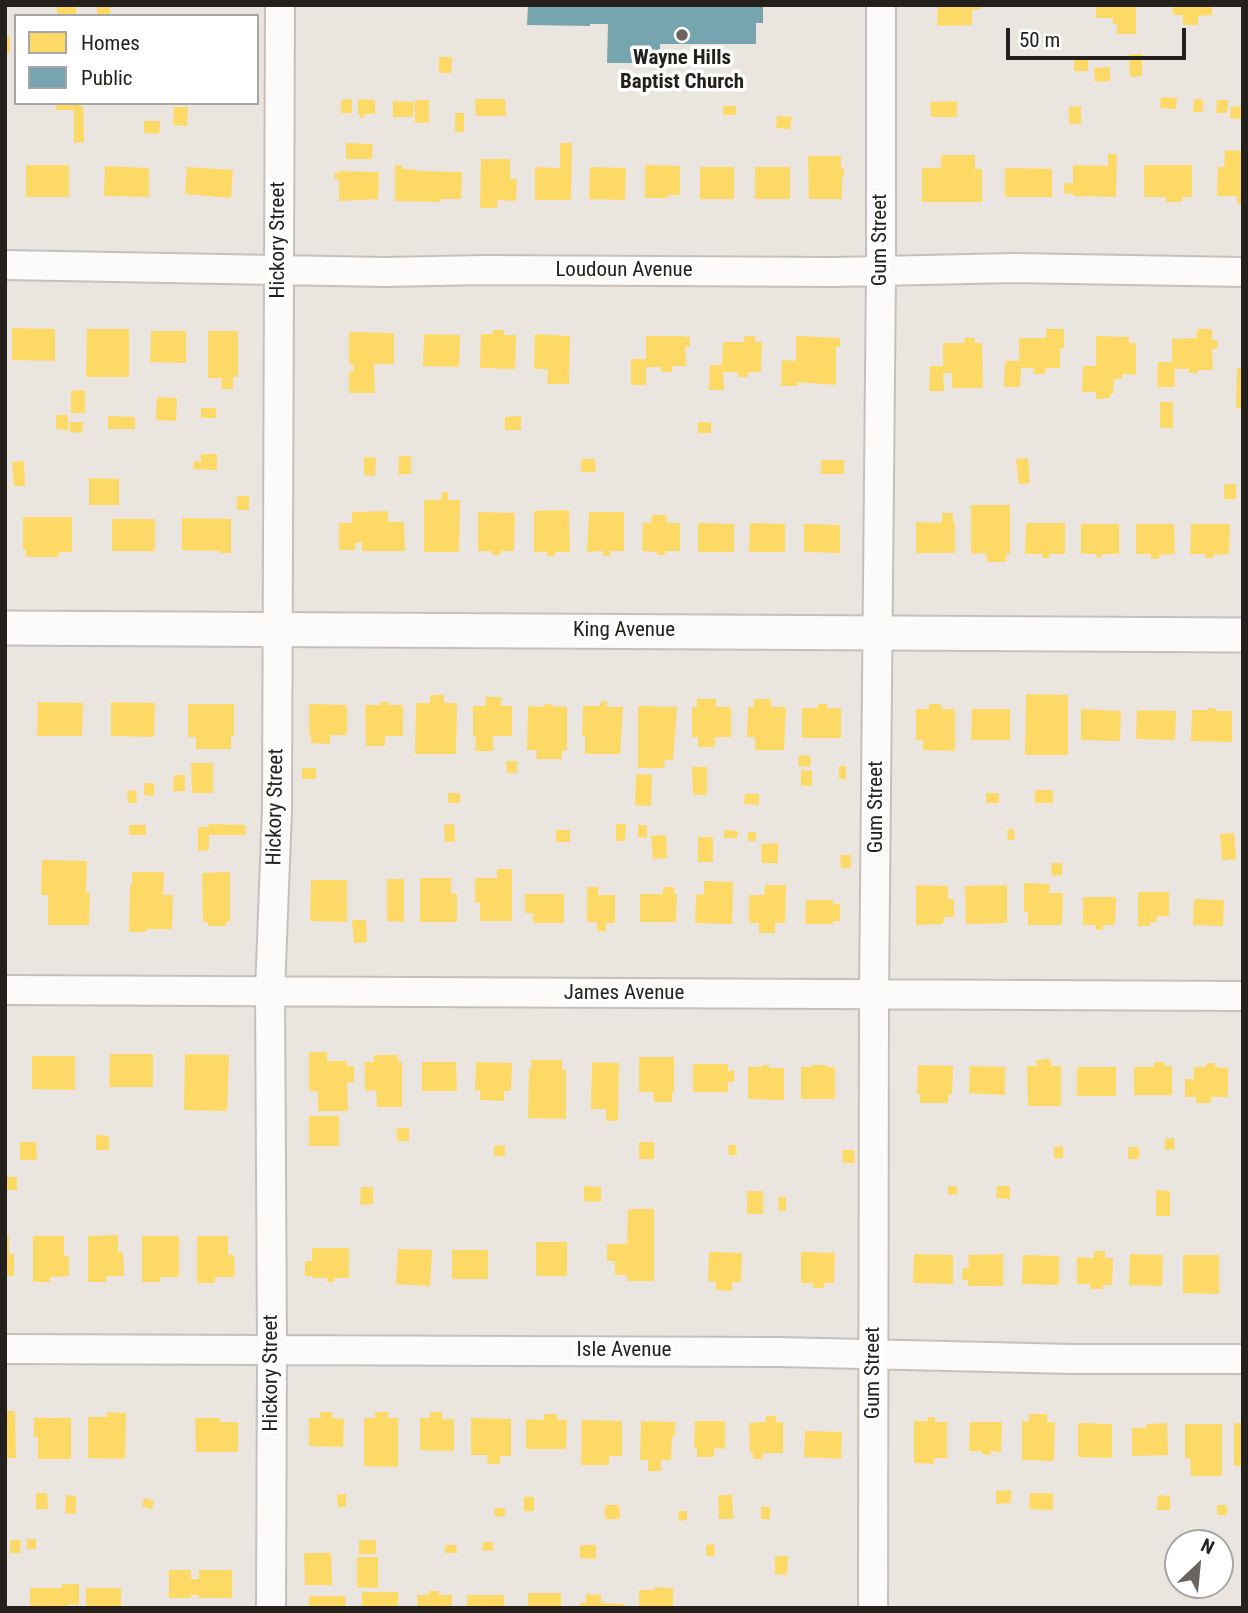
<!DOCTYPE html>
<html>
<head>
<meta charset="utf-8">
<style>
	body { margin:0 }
	#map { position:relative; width:1248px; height:1613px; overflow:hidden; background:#ebe5df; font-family:"Roboto Condensed",sans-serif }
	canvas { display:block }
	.frame { position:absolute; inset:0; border:7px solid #24201c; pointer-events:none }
	.legend { position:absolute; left:14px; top:14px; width:245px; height:91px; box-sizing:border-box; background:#fff; border:2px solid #a7a6a4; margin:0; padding:9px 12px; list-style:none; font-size:21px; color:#24201c }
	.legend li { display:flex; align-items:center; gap:14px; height:35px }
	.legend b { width:35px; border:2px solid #a7a6a4 }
	.north { position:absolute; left:1164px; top:1529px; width:70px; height:70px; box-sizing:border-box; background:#fff; border:2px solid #a7a6a4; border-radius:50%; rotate:26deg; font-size:19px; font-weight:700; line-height:28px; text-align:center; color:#24201c }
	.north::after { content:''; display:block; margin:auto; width:24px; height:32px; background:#6a6560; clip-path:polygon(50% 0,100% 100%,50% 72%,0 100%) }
	.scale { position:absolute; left:1006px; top:28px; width:180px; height:32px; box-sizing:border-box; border:4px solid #24201c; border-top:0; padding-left:9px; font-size:21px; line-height:24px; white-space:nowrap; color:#24201c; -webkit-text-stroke:5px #fff; paint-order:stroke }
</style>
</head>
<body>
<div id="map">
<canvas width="1248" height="1613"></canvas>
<div class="frame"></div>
<ul class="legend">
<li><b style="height:19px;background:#ffd966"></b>Homes</li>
<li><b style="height:19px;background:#76a5af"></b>Public</li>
</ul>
<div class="north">N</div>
<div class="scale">50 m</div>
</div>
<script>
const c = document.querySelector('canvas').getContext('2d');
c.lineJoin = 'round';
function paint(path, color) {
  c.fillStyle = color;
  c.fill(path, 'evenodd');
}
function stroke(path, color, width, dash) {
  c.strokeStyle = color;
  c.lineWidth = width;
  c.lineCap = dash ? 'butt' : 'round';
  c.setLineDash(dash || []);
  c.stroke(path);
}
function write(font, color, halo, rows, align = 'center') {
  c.font = font + ' "Roboto Condensed",sans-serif';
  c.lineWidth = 7;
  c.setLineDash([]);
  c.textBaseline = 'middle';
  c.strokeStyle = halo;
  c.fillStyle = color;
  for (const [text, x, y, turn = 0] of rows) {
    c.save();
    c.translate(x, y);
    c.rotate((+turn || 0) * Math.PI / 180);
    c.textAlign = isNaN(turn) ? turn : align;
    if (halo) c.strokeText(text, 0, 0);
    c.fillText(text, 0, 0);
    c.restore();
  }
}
const homes = new Path2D(`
	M57,5H76V16H57Z
	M97,5H110V16H97Z
	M938,5H981V9L972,10V25L937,26Z
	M1096,5H1136V34H1117V24H1113V18H1096Z
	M1173,5H1212V15L1198,16V25H1183V15H1173Z
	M5,36H10V53L5,54Z
	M1129,54H1142V76L1130,77Z
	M439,57H452L451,73H439Z
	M1088,58V71H1074V59Z
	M1110,67V81L1095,82L1094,68Z
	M1161,97L1177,98L1176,109L1160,108Z
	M352,99V113H341V100Z
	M358,99L375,100V114H364V118H360V114H358Z
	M475,99H505L506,116H476Z
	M1194,99H1203V112H1193Z
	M415,100H429V123H415Z
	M1217,100H1228L1227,113H1216Z
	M393,101L414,102L413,117H393Z
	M957,101V117H931L930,102Z
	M56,103H81V106H83L84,142L74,143V110H56Z
	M723,106H736V115H723Z
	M1081,106V124H1069V107Z
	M1231,106L1243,107V119L1230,118Z
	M174,107H188L187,126L173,125Z
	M455,113H464V132H455Z
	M777,116L792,117L790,129L776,128Z
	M144,121H160L159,134L144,133Z
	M346,143L373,144L372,159H346Z
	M560,143H572L571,200H535V167L560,168Z
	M1225,150L1243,151V204H1237V196H1217L1218,167H1224Z
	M1108,154H1117L1116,197L1073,196V193L1064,194V183L1073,184V165L1108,166Z
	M941,155H975V169H982V202H922V168H941Z
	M808,156H841V168H844V177H842V199H809Z
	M481,159H510V179H517L516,201L497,200V208H480Z
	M26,165H69V197H26Z
	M395,165H402V169L417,170V171L462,172L461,199H440V202L395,201Z
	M645,165L680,166V195H668V198H645Z
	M1144,165H1192V197H1182V202H1166V197H1144Z
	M105,166L149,168V197L104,196Z
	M187,167L233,170L231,198L185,194Z
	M590,167L626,168L625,200L589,199Z
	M700,167H734V199H700Z
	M755,167H790V199H755Z
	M1005,168L1052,169V197H1005Z
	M339,171L379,172L378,199L339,201V179H334L335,173H339Z
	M12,328L55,329V361L12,360Z
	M87,329H129V377H86Z
	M1046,329H1064V348H1060V368H1046L1045,374H1034V368H1021L1020,387H1004L1005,361H1019V338H1046Z
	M1197,329H1212V340H1217L1218,349H1212L1213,370H1198V373H1189V369H1174L1175,387H1157L1158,362H1172V339L1197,338Z
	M493,330H504V335H516L515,369L480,368L481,334H493Z
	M151,331H186V363L150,362Z
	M208,331H238V377H233V389H221L222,378H208Z
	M349,332L394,333V364H374L375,393H349V371H354L353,364H349Z
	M424,334L460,335L459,367L423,366Z
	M535,334L570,336L569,384H547L548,369H534Z
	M646,336H685V337H690V346L685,347L686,366H672V372H661V367H646V385H631V359H646Z
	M744,336H755V342H762L761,372H748V377H738V372H723L724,390H709L710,365H722L723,342H744Z
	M796,336L840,338V347H836V385L797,382L798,386H781L782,360L796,361Z
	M1096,336L1129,337V343H1136V375L1122,374V379H1114L1113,394H1110V398H1104V399H1096V392H1082L1083,366H1096Z
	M964,338H975V343H982L983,388H952V373H943L944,391H929L930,366H943V343H965Z
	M1237,368H1243V408H1236Z
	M85,390V413H71V391Z
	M157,397L177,398L176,421L156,420Z
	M1160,402H1173V428H1160Z
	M201,408H216V418H201Z
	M56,415H68V430L56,429Z
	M108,416L135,417V429H108Z
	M521,416V430H505V417Z
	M70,422H83L82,433L69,432Z
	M698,422H711V433H698Z
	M201,454H217V470L193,469L194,461L201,462Z
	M399,456H411V474H398Z
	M364,457L376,458L375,476L364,475Z
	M1028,458L1030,483L1019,484L1016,459Z
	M581,459H595L596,472H581Z
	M821,460H844V474H821Z
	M24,461L25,486H14L12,462Z
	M89,478L119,479V505H89Z
	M1224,484H1236V499H1224Z
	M442,492H448V500H460L459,552H424V500H441Z
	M237,496H249V510H237Z
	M971,505H1010V554H1006V562H987L986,553L971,554Z
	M569,510L570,552H555V556H547V552H534V511Z
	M388,511V522H404L405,551H362V542L355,543V550H339V523H352V512Z
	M478,512L515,513L514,551H500V555H492V551H478Z
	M589,512H624V551H610V556H603V551L587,552Z
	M942,513H953V523H955V553H916V522L942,523Z
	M652,515H667V523H680V551H665V555H657V552L642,551L643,523H651Z
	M23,517H72V552H59V557H26L25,549H23Z
	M182,518L231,519V553H220V551L182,550Z
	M112,519H155V551H112Z
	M698,523L734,524V552H698Z
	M750,523L785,524V552H749Z
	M1026,523H1065V554H1049V558H1042V554H1025Z
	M804,524L840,525V553L804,552Z
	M1081,524H1119V554H1102V557H1096V554H1081Z
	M1136,524H1174L1175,554L1159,555V559H1151V554H1136Z
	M1191,524H1230L1229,554L1213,555V558H1205V554H1190Z
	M1026,694L1068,695V755H1025Z
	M430,695H444V703H457L456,754H415L416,703H430Z
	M485,697H501V706H512V736H493V751H475L476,736H473V706H486Z
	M697,699H716V707H731V737H715V747H698V737H692V707H697Z
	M754,699H771V707H786L784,750H755V737H747L748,707H754Z
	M607,701V707H623L620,754H585V736H582L583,706H600V702Z
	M38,702L83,703L82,736H37Z
	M111,702L155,703L154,737L111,736Z
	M380,702H389V705H403V736H385V746H366L365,705H381Z
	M188,704H234V736H231V749H196V737H188Z
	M309,704L347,705V735H330V744L311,743V735L309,734Z
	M545,704H552L551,706L567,707V750L562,751V759H536L537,750H527L528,706L544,707Z
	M818,704H827V708H841V738H802V708H818Z
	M929,704H941V709H955V751L923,750V740H916V709H929Z
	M638,706L677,707L673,760H665L664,768H638Z
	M1208,708H1215L1216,711H1232V742L1191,741L1192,710H1208Z
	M972,709H1010V740H971Z
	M1081,709L1121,711L1120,741L1081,740Z
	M1137,710L1176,711L1175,740L1136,739Z
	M799,755L811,756L810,767L798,766Z
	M506,761H517V773H507Z
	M191,763H213V793H192Z
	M839,766H846V779H839Z
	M692,767H707V795H693Z
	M302,768H316V779H302Z
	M801,770L812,771V786H801Z
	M636,774L652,775L651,806L635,805Z
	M174,775H185V791H173Z
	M144,783H154V796L144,795Z
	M136,790L137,803H128L127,791Z
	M1035,790H1053V803H1035Z
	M448,793H460V803H448Z
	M986,793H999V803H986Z
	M745,794H759V805L744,804Z
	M209,824L245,825L246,835H209V850L198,851V827H209Z
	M454,824L455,842H445L444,825Z
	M616,824H626L625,841H616Z
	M129,825H146V835H129Z
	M638,825H647V838L638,837Z
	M1014,829L1015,840H1008L1007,830Z
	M556,830H570V842H556Z
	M724,830L738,831L737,838H724Z
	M748,832H756V841H748Z
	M1234,833L1236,859L1222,860L1220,834Z
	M666,835L667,858L653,859L651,836Z
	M698,837H713V862H698Z
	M778,843V863H762L761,844Z
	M840,855H851V868H841Z
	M42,860L87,861L86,893H90L89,925H48V895H41Z
	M1051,863H1062V875L1052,876Z
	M497,869H512V921H480V903L475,902V878H497Z
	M132,872H164L163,895H173L172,929H146V932H129L130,885H132Z
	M230,872V922H226V926H208V922H203L202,873Z
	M420,878H451V894H457V922H420Z
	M387,879H404V922L387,921Z
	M311,880H347V922L310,921Z
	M704,881L733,882L732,924L695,923L696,894L704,895Z
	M1024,883L1050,884L1049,893H1063L1062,925H1028V912H1024Z
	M765,885H786L785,923H775V933H759V923H749V895H764Z
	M916,885L948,886V899H954V917H944L943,924L916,925Z
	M1007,885V923L966,924L965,886Z
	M587,887H598V895H615V923H606V931H597V922H587Z
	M663,887H674V894H677L676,922H640V894H663Z
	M1138,892H1169V916H1157V922H1150V926H1138Z
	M525,894H564V923H533V913H525Z
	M1083,897H1116L1115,925H1103V930H1096V925H1083Z
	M1194,899L1224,900L1223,926L1193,925Z
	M806,900H833V904H840V921H833V924H805Z
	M352,920H366L367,942L354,943Z
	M309,1052H327V1061H347V1066H354V1082H347L348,1111H318V1091H309Z
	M110,1054H153V1087H109Z
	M185,1054L229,1055L227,1111L184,1110Z
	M374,1055H398V1062H402V1107H377L376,1090L365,1091V1062H374Z
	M32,1056H75V1090L32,1089Z
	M639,1057H674V1092H672V1102H654L653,1092H639Z
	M1051,1059V1066H1061V1106H1028L1027,1066H1037L1036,1060Z
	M531,1060H562V1070H566V1119L528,1118L529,1069L531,1070Z
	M422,1062H456L457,1091H422Z
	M476,1062L512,1063L511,1091H504V1101L480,1100V1090L475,1091Z
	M592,1062L619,1063L618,1121H606V1109H591Z
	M1154,1062H1164L1165,1066H1172V1095H1134V1067H1154Z
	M1206,1063H1215V1067L1228,1068V1097H1211V1103H1196V1097H1185V1079H1194V1067H1206Z
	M693,1064H728V1071L734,1070V1082H728V1092H693Z
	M762,1065H769V1068H784V1100L748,1099V1067H762Z
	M812,1065H827L826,1067H835V1099H801V1067H812Z
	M918,1065L953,1066L952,1095L948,1094V1103H920V1094H917Z
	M970,1066L1005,1067V1095L969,1093Z
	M1077,1067H1116V1096H1077Z
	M309,1116H339V1146H309Z
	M397,1128H409V1141H397Z
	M96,1135L109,1136V1150H96Z
	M1174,1138L1175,1149L1165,1150V1139Z
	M20,1142H36L37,1160H20Z
	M639,1142H654V1159H639Z
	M505,1145V1156H494V1146Z
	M728,1145H736L737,1155H729Z
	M1063,1146V1158H1054V1147Z
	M1128,1147H1139V1159H1128Z
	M842,1150H854L855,1163H843Z
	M5,1177H17V1190H5Z
	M584,1186L601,1187V1202L584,1201Z
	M948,1186H957V1195H948Z
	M997,1186H1010V1199L996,1198Z
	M361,1187H373V1204L360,1205Z
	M1156,1190L1170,1191V1216H1156Z
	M747,1191H763V1214H747Z
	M778,1197H786V1211H779Z
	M628,1209H654V1281H627V1275H615V1261H607V1244H627Z
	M118,1235V1252H123L124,1276H106V1282H88V1236Z
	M5,1236H9V1254H14V1276H5Z
	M33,1236H64V1256H69V1276L50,1277V1282H33Z
	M142,1236H179V1277H160V1282H142Z
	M197,1236H228V1255H234L235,1277H215V1283H197Z
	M536,1242H567V1276H536Z
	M312,1248H349V1278H334V1282H327V1278H312V1276H305V1261H312Z
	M398,1249L432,1250L430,1286L396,1284Z
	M452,1250H488V1279H452Z
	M1094,1251H1105V1258H1113L1112,1285H1103V1289H1090V1284H1077V1257L1094,1258Z
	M709,1252L742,1253L741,1282H732V1291L716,1290V1282L708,1281Z
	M801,1252L835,1253L834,1283H824V1288H813V1283H801Z
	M914,1254L953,1255V1284L913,1283Z
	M1003,1254V1286H968V1280H962L963,1268H969L968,1255Z
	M1130,1254L1163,1255L1162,1286L1129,1285Z
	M1023,1255L1059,1256V1285L1022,1284Z
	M1183,1255H1219V1294L1183,1293Z
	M5,1411H15L16,1458H5Z
	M107,1412L126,1413L125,1459L88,1458V1417H107Z
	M320,1412H332V1418L344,1419L343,1447L309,1446V1418H320Z
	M375,1412H388V1418H398V1467L364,1466V1418H375Z
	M430,1412H442V1419H454V1451L420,1450V1418H430Z
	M544,1414H557V1420H567L566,1449H526V1419L544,1420Z
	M1029,1414H1047V1422H1055L1054,1461L1022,1460V1421L1029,1422Z
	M766,1416H776V1422H783V1453H763V1459H753V1453H750L749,1423L766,1422Z
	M928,1417H935V1422H947V1458H934V1464L914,1463V1421H928Z
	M34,1418H71V1459H38V1437H34Z
	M195,1418H220V1422H238V1452H196Z
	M471,1418L511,1419V1456H500V1464H487L488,1455H471Z
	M582,1420L622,1421V1456H609V1465H581Z
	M641,1421L675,1422V1437L672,1436L671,1460H661V1471H648V1460H640Z
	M695,1421H725V1449L714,1448V1457H697V1448H694Z
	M970,1422H1002L1001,1452L991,1451L990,1455L982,1454V1451H969Z
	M1078,1423L1112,1424V1458L1078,1457Z
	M1167,1423L1168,1455L1132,1456V1428H1146V1424Z
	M1234,1423H1243V1466H1234Z
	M1185,1424H1222V1476H1191L1190,1458H1185Z
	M805,1431L842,1432L841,1459L804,1457Z
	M1011,1490V1503L996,1504V1491Z
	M36,1493H47L48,1509H36Z
	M1030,1493H1053V1510L1029,1509Z
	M337,1494H346V1507H338Z
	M66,1495L76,1496V1514L65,1513Z
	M718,1495H732L733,1519H719Z
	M1158,1495L1170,1496V1510H1157Z
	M524,1497H534V1511H524Z
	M144,1498L154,1501L152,1509L142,1506Z
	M605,1505H619L620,1519H605Z
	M1217,1505H1227V1515H1217Z
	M761,1507H770V1519H761Z
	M494,1508H505V1516L495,1517Z
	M678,1511H687V1520L679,1521Z
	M27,1539H36V1549H27Z
	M10,1540H21L20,1553H10Z
	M359,1540H376V1554H359Z
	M483,1542H493V1551L482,1550Z
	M714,1544L715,1556H706V1545Z
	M445,1545H456L457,1553H445Z
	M580,1545H596V1559L580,1558Z
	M304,1553H331L332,1585H305Z
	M775,1556H788L787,1575L775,1574Z
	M357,1557H378V1588L357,1587Z
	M169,1570H191V1579H199V1570H232V1598H199V1595H191V1598H169Z
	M62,1584H79V1605L69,1604V1608H30V1588H62Z
	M655,1587L673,1588V1608H639V1590H654Z
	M86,1588H121V1608H86Z
	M429,1591H439V1595H452V1608H418L417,1595H429Z
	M362,1592H398V1608H362Z
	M528,1593H561V1608H528Z
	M586,1594L601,1595V1603L623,1604V1608H580V1603H586Z
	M467,1595H504V1608H467Z
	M309,1596H345L346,1608H309Z`);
const public = new Path2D(`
	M528,5H756V7H763V23H756V44H660V63H607L608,24H590V26L527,25Z`);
const minor = new Path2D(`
	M5,265L385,272L485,270L833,272L1014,268L1243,272
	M5,990L1243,996
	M5,1349L778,1352L1073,1359H1243
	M271,1608L272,1349L270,991L277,810L280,5
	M873,1608L874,994L881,271V5`);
const tertiary = new Path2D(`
	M5,628L1243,635`);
const markers = [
	[682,35,7,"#6a6560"]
];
const poiNames = [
	["Wayne Hills",682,59],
	["Baptist Church",682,83]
];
const streetNames = [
	["Hickory Street",279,240,-90],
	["Gum Street",881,240,-90],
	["Loudoun Avenue",624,271],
	["King Avenue",624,631],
	["Hickory Street",276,807,-89],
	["Gum Street",877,807,-90],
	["James Avenue",624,994],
	["Isle Avenue",624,1351],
	["Hickory Street",272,1373,-90],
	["Gum Street",874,1373,-90]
];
paint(homes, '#ffd966');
paint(public, '#76a5af');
stroke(minor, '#c6c0bc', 32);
stroke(tertiary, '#c6c0bc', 37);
stroke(minor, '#fcfbfa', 28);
stroke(tertiary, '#fcfbfa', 33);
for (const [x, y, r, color] of markers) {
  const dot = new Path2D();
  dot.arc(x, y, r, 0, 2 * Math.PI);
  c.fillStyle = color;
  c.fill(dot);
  stroke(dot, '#fff', 2.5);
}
write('bold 21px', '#24201c', '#fff', poiNames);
write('21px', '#24201c', '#fff', streetNames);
</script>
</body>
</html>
